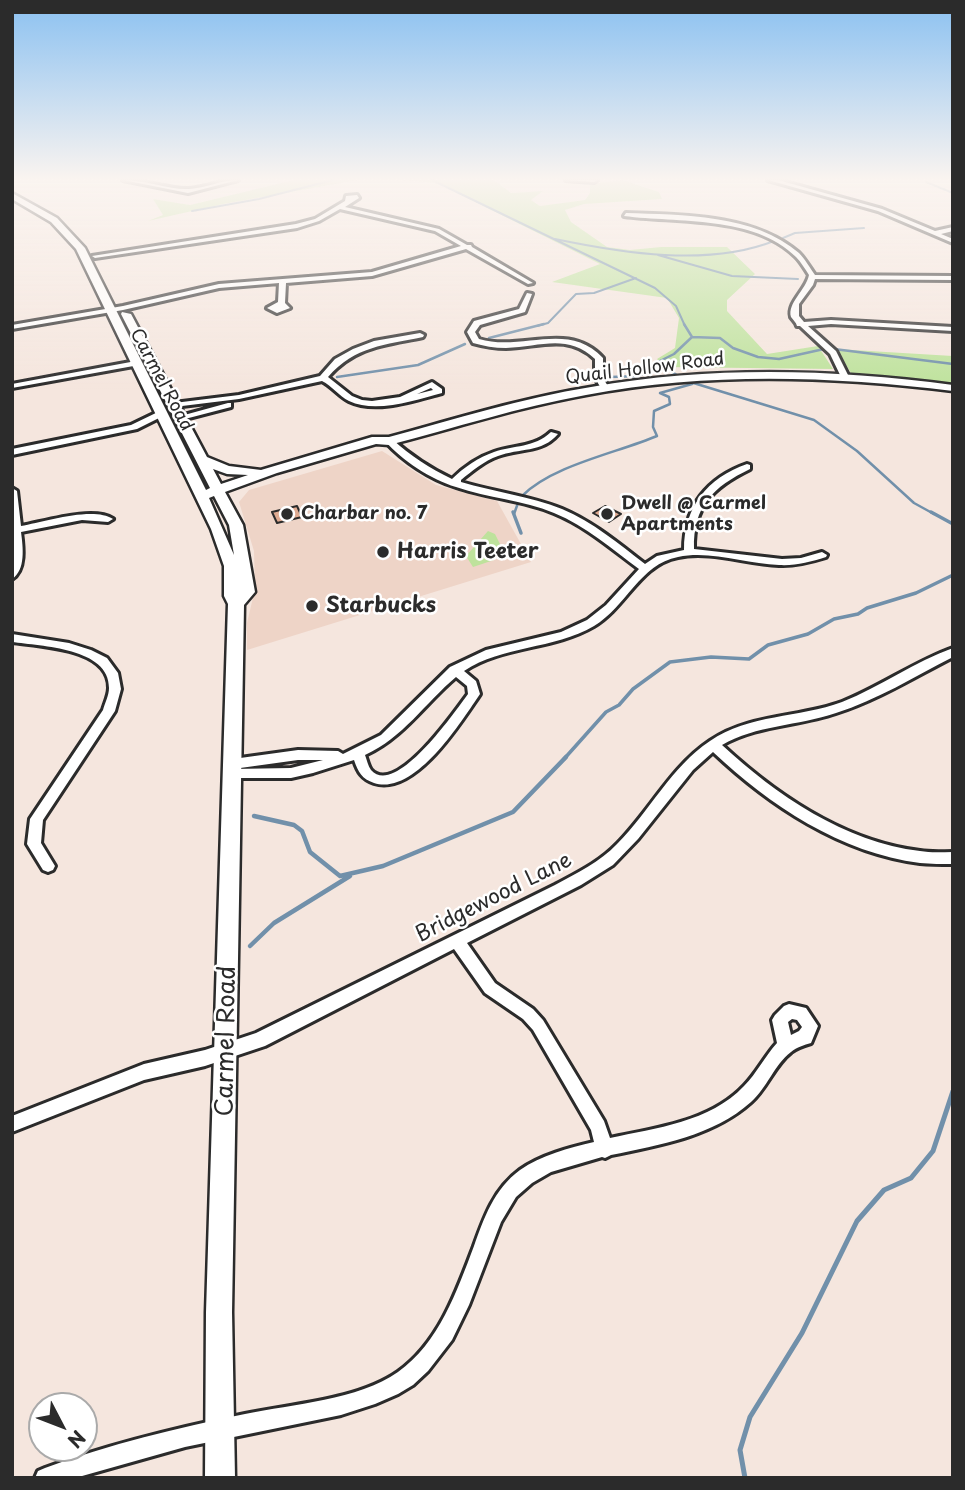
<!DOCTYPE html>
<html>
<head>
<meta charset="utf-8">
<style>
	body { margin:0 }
	#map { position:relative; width:965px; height:1490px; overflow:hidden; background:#f5e6de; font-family:"Playpen Sans",sans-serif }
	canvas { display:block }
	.frame { position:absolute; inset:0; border:14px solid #2b2b2b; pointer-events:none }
	.north { position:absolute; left:28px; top:1392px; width:70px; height:70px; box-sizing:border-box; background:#fff; border:2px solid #aaa; border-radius:50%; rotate:132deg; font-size:19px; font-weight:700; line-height:28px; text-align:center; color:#2b2b2b }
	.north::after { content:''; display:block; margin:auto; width:24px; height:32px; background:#2b2b2b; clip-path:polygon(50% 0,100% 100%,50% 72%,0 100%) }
</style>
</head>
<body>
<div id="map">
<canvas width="965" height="1490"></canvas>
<div class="frame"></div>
<div class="north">N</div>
</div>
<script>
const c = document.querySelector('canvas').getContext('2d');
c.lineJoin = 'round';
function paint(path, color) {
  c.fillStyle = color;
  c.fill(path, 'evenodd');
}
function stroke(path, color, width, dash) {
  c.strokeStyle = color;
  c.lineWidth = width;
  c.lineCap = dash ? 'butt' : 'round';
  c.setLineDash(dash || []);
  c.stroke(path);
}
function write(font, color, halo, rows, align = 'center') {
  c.font = font + ' "Playpen Sans",sans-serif';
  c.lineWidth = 5;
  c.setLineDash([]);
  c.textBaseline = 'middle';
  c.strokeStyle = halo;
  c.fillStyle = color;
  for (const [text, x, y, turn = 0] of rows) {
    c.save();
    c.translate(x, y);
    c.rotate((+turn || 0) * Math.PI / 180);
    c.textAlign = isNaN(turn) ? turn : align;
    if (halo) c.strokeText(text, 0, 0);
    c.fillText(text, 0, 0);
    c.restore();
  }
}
const built = new Path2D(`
	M382,451L436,485L497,501L531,562L247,650V623L255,589L254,551L239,502L249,490Z`);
const green = new Path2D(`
	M294,180H358L223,204L148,221L163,215L153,199L190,205Z
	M400,180H494L511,193L543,191L531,200L540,206L585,200L590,193V184L622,180L659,192L662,199L584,204L565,210L571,222L607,247L630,250L661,247H727L755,274L727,300V311L767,354L818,346L833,369L665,367L657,359L675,348L679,318L667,298L552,282L600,264L437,183Z
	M836,349L953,356V385L851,373Z
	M488,531L495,534L501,546L500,554L494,560L473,567L466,556Z`);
const streamFar4 = new Path2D(`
	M432,180L655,288L676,306L685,326
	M926,182L953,193
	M192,211L259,199L333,180
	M783,238L795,233L864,228
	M555,239C622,253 708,267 774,241
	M658,255L732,276L798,279
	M537,326L548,323L576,294L594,293L636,278`);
const streamFar3 = new Path2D(`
	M684,324L692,337
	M692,337L720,338L733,348L758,357L779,359L824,349
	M489,338L544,324
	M834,349L953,364
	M661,365L680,377
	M661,365L660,361L674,354L692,337
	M337,377L418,365L465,344
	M610,377L639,376L661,365
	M687,381L814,420L857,451L914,503L934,514
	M522,496C553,465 617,453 657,436L653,427L654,411L670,404L669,397L660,393L692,384
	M514,514L518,503`);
const streamFar2 = new Path2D(`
	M513,512L521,533
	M931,512L953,524
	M564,759L606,712L619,705L633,689L670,662L711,657L749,659L768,645L808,634L834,619L858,614L867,608L916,593L953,575`);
const streamFar1 = new Path2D(`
	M254,816L294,825L302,831L310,852L340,876L383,866L513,812L566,757
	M250,946L274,923L350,876`);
const stream = new Path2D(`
	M745,1478L740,1450L750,1417L802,1333L857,1221L884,1190L911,1178L933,1151L953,1091`);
const building = new Path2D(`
	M297,506L302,517L277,523L272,512Z
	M605,506L621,514L609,522L593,513Z`);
const minor = new Path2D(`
	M123,180C145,180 171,190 189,189C206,188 221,180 238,180L188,193Z
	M566,180H597L594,182Z
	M768,180H778L882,209L935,231L953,227V231L941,234L953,239V243L878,211Z
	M357,195L359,198L345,207L439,229L467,245H471L472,247L533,283L528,284L466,249L372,276L286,283L285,303L290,308L277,313L267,308L278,302L279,283L219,288L123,310L12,329V325L123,306L219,284L372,272L461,246L435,231L340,209L319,221L297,228L95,258L92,256L296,224L315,219L345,201L346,196Z
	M626,213C682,215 754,214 799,253C805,259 810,268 815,275L953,276V280L815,279L813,285L799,304V316L804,322L831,320L953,327V331L831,324L808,326L836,351L849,377L842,379L830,354L800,326H797C796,322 793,320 791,317C787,303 806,290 809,275C805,269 801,262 796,257C754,215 678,223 624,216Z
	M527,293L532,294L525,312L480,325L475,332L479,339C522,352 568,320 603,358V378L609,388L608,390H602L595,378V359C567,333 540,347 506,348C494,348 484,346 473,343L467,332L474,321L519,309Z
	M420,333L424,335L423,337C385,345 355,346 328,377L352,396L362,400L372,401L400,397L432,382L442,389V393C415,400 376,414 349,401C339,396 332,386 322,381L239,399L174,407L170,405L174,403L239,395L320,376L335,359L353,349L374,341ZM431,388L433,390L417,394Z
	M136,361H139V365L12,388V384Z
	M228,403H231V407L181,420L177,417Z
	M160,411L164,414L163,416L137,429L12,455V449L131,425Z
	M551,432L558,434C542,453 519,448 498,456C484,461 472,471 461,480V482C494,492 530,496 562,509C593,522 619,544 645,564L657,556L684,550C684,507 707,478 747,464L750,465V469C713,487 693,506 694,549L782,559L801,558L822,552L827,555L826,557C810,562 795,566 779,565C746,564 711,550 678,557C640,564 626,607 594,626C553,650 503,645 464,671L476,681L480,694L478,697C459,725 414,796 374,783C362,779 358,772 354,760L313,773L291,778H229L227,774L229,770L233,769L291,768L323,760H298L233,769L229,767L227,764L229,761L233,759L298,750L338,751L343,754L381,735L450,667L486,650L561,632L587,620L606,605L639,569C612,549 586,526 554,513C523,500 488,498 456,487C430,479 403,461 385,441L392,439C411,456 429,468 452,479C463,468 479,457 494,452C514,445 534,448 551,432ZM456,677L467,686L468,694C456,710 396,798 371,770C368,766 367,760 365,755C403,738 425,703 456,677Z
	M12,488L17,491L21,526C44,522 93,506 113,519L108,522L82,520L21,532C23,547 26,570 12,579L14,554Z
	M12,634L69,643L91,650L107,658L118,673L121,689L115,711L43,820L41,843L55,866L53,870L48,872L43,870L27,844L30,819L103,710C105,703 109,695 109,688C110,648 41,646 12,642Z
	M953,648V657C914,677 877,700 836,713C798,726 756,725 722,745C776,795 845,842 920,851C931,853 942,852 953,852V864C942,864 931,864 920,863C841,853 769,805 713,752L693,770L638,839L613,865L581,885L467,943L495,983L533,1009L543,1020L604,1121L610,1138C656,1128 710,1122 744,1086C757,1073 765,1056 777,1043L772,1020L775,1015L784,1006L789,1004L806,1008L818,1026L811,1043C804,1045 797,1047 791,1052C774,1065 767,1088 751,1102C713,1136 660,1145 611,1155L605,1158L602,1157L551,1172L532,1183L516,1197L501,1222L469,1305L452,1340L428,1371L413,1385L398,1394L375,1404L341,1415L185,1447L75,1478H35L38,1471L45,1468C110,1444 177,1428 245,1414C293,1404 358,1400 398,1372C439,1343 457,1291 474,1246C484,1218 494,1189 520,1170C541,1155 569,1148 594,1142L591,1130L533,1030L523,1019L485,993L454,949L265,1046L205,1066L144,1080L12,1132V1116L144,1064L205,1050L256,1033L555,885C577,873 600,862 617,844C650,811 671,767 710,741C749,714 799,718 842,702C880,687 916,661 953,648ZM792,1019L797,1020L802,1027L799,1031L791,1035L788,1022Z`);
const secondary = new Path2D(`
	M12,193L57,218L85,248L206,490L210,488L121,314L122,312L131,314L207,457L229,466L261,470L372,437H389C455,419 522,398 591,387C711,366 832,369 953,385V391C831,376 707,372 586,395C519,407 455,428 389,445L376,444L277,473L225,492L243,525L255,592L244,605L232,1312L235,1478H205L206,1312L228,604L224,596V566L211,529L76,249L51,222L12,199ZM213,469L227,474L248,475L221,484ZM214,496L229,525L234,555L209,498Z`);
const markers = [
	[287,514,7,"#2b2b2b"],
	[607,514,7,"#2b2b2b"],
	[383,552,7,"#2b2b2b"],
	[312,606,7,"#2b2b2b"]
];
const farStreetnames = [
	["Quail Hollow Road",645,369,-7],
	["Carmel Road",161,380,62]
];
const farPoinames = [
	["Dwell @ Carmel",621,504],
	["Apartments",621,525],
	["Charbar no. 7",301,514]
];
const poiNames = [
	["Harris Teeter",397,552],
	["Starbucks",326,606]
];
const streetNames = [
	["Bridgewood Lane",494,898,-27]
];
const nearStreetnames = [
	["Carmel Road",227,1041,-89]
];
paint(built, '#eed4c7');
paint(green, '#bee29c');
stroke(streamFar4, '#7190aa', 2);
stroke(streamFar3, '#7190aa', 2.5);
stroke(streamFar2, '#7190aa', 3.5);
stroke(streamFar1, '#7190aa', 4.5);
stroke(stream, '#7190aa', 5);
paint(building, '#deaa91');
stroke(building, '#2b2b2b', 2);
stroke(minor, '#2b2b2b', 6);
stroke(secondary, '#2b2b2b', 5);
paint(minor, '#fff');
paint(secondary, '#fff');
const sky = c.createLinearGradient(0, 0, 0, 389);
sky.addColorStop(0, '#8bc1f1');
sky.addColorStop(0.46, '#faf4f0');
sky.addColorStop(1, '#faf4f000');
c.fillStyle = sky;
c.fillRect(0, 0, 965, 389);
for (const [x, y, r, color] of markers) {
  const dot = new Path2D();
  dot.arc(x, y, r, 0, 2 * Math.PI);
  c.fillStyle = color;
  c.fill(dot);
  stroke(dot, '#fff', 2.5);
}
write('18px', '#2b2b2b', '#fff', farStreetnames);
write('bold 18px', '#2b2b2b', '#fff', farPoinames, 'left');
write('bold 21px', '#2b2b2b', '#fff', poiNames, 'left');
write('21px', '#2b2b2b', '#fff', streetNames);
write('24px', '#2b2b2b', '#fff', nearStreetnames);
</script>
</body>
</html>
